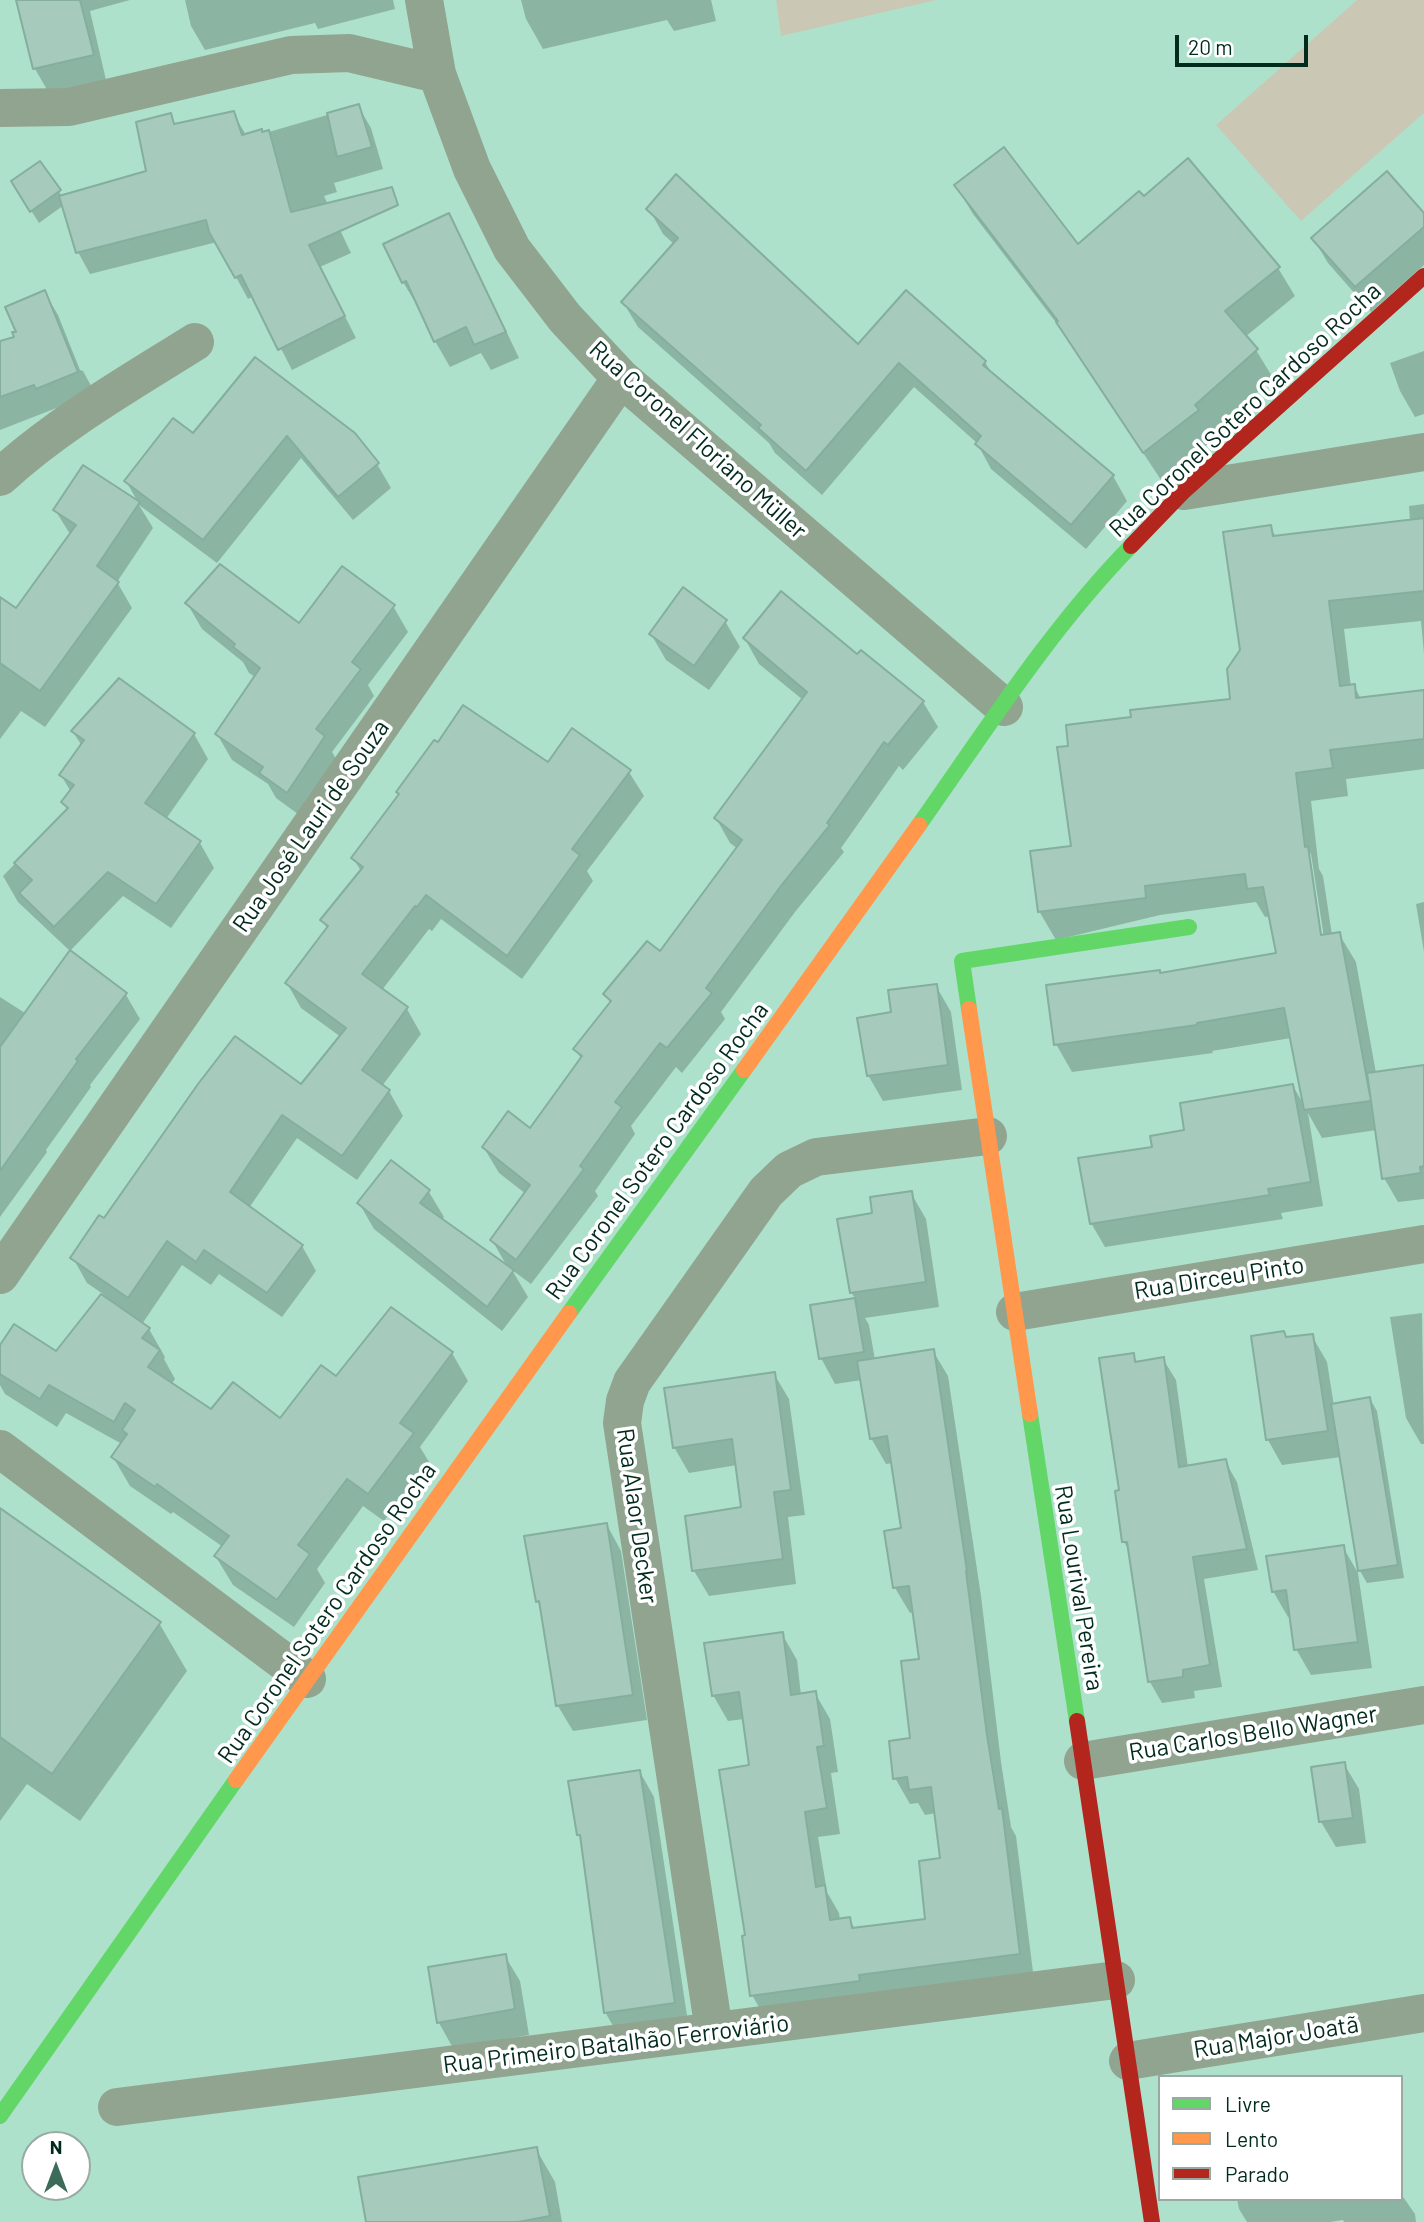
<!DOCTYPE html>
<html>
<head>
<meta charset="utf-8">
<style>
	body { margin:0 }
	#map { position:relative; width:1424px; height:2222px; overflow:hidden; background:#aee1cc; font-family:Barlow,sans-serif }
	canvas { display:block }
	.legend { position:absolute; left:1158px; top:2075px; width:245px; height:126px; box-sizing:border-box; background:#fff; border:2px solid #99aaa5; margin:0; padding:9px 12px; list-style:none; font-size:21px; color:#002b1d }
	.legend li { display:flex; align-items:center; gap:14px; height:35px }
	.legend b { width:35px; border:2px solid #99aaa5 }
	.north { position:absolute; left:21px; top:2131px; width:70px; height:70px; box-sizing:border-box; background:#fff; border:2px solid #99aaa5; border-radius:50%; rotate:0deg; font-size:19px; font-weight:700; line-height:28px; text-align:center; color:#002b1d }
	.north::after { content:''; display:block; margin:auto; width:24px; height:32px; background:#3d6b5a; clip-path:polygon(50% 0,100% 100%,50% 72%,0 100%) }
	.scale { position:absolute; left:1175px; top:35px; width:133px; height:32px; box-sizing:border-box; border:4px solid #002b1d; border-top:0; padding-left:9px; font-size:21px; line-height:24px; white-space:nowrap; color:#002b1d; -webkit-text-stroke:5px #fff; paint-order:stroke }
</style>
</head>
<body>
<div id="map">
<canvas width="1424" height="2222"></canvas>
<ul class="legend">
<li><b style="height:9px;background:#63d668"></b>Livre</li>
<li><b style="height:9px;background:#ff974d"></b>Lento</li>
<li><b style="height:9px;background:#b3261e"></b>Parado</li>
</ul>
<div class="north">N</div>
<div class="scale">20 m</div>
</div>
<script>
const c = document.querySelector('canvas').getContext('2d');
c.lineJoin = 'round';
function paint(path, color) {
  c.fillStyle = color;
  c.fill(path, 'evenodd');
}
function stroke(path, color, width, dash) {
  c.strokeStyle = color;
  c.lineWidth = width;
  c.lineCap = dash ? 'butt' : 'round';
  c.setLineDash(dash || []);
  c.stroke(path);
}
function write(font, color, halo, rows, align = 'center') {
  c.font = font + ' Barlow,sans-serif';
  c.lineWidth = 7;
  c.setLineDash([]);
  c.textBaseline = 'middle';
  c.strokeStyle = halo;
  c.fillStyle = color;
  for (const [text, x, y, turn = 0] of rows) {
    c.save();
    c.translate(x, y);
    c.rotate((+turn || 0) * Math.PI / 180);
    c.textAlign = isNaN(turn) ? turn : align;
    if (halo) c.strokeText(text, 0, 0);
    c.fillText(text, 0, 0);
    c.restore();
  }
}
const green = new Path2D(`
	M776,0H936L781,36Z
	M1357,0H1424V113L1301,221L1216,125Z`);
const shadow = new Path2D(`
	M18,0H130L90,11L106,80L49,93L35,69Z
	M185,0H393L395,9L318,29L315,23L205,50L191,26Z
	M521,0H711L716,21L674,31L667,20L543,49L526,19Z
	M358,106L371,128L383,169L334,183L337,192L324,196L351,253L320,267L356,338L292,370L254,296L248,299L217,242L90,274L78,252L64,205L39,223L20,193L59,191L62,197L148,172L170,115L176,126L233,113L246,135L262,134Z
	M956,186L1078,247L1278,268L1295,296L1245,337L1256,350L1273,378L1211,434L1214,439L1161,480L1064,333L973,214Z
	M649,209L858,346L906,292L985,362L992,374L1113,476L1127,501L1086,549L991,469L977,443L914,387L822,495L775,453L769,443L638,327L623,302L675,245L663,234Z
	M448,215L463,241L519,358L491,370L481,353L450,367L435,341L420,307H418L403,282Z
	M1424,215V265L1371,312L1328,263L1313,238Z
	M45,293L58,315L80,370L83,371L95,393L0,430V347L28,355Z
	M1424,351V414L1415,417L1400,391L1390,363Z
	M256,359L377,464L391,488L353,520L301,458L217,563L139,505L153,528L117,582L132,608L45,727L21,711L0,739V599L17,611L70,534L55,510L139,504L126,481L193,436Z
	M1424,504V654L1421,621L1344,629L1351,687L1354,686L1361,699L1424,691V769L1346,779L1348,796L1311,801L1319,869L1323,876L1332,935L1339,934L1356,962L1376,1073L1424,1067V1199L1398,1202L1384,1178L1377,1130L1322,1138L1308,1113L1323,1206L1281,1213L1283,1219L1105,1247L1091,1223L1154,1148L1293,1086L1304,1105L1291,1038L1212,1051L1213,1053L1072,1072L1056,1044L1160,975L1278,955L1271,916L1265,917L1256,902L1160,915L1056,940L1039,911L1073,848L1070,747L1133,719L1232,700L1270,527L1276,537L1410,521L1409,506ZM1307,850L1311,854L1325,944H1321Z
	M187,603L300,625L393,606L408,632L368,685L374,696L332,752L338,762L302,817L276,798L268,784L232,760L217,734L255,677L249,673L243,662L202,629Z
	M725,621L740,647L709,690L666,660L651,634Z
	M745,639L857,657L923,702L938,727L903,770L899,766L841,848L844,852L795,912L721,1012L725,1019L682,1073L676,1067L631,1126L635,1134L595,1191L598,1196L531,1284L512,1270L528,1297L502,1331L374,1229L359,1203L392,1163L429,1192L444,1217L441,1220L508,1268L492,1240L526,1194L499,1173L484,1148L530,1130L582,1060L575,1049L611,1004L605,994L660,954L738,849L730,843L716,818L803,700L759,664Z
	M73,732L194,734L208,759L166,819L200,843L214,868L171,928L123,896L70,951L18,902L3,876L67,810L63,802L71,792L61,775L82,746Z
	M549,764L629,772L644,796L587,871L593,881L522,979L441,919L432,931L429,929L382,990L407,1009L421,1034L382,1086L389,1091L403,1116L357,1180L297,1138L249,1208L302,1246L316,1271L282,1317L219,1274L211,1285L182,1265L142,1324L149,1329L165,1357L164,1359L175,1379L171,1385L211,1412L281,1421L337,1378L452,1353L468,1381L420,1447L429,1462L384,1521L363,1506L317,1569L325,1583L294,1627L233,1585L216,1557L223,1547L173,1512L171,1514L130,1486L113,1457L122,1444L66,1413L57,1427L5,1394L0,1385V1348L57,1353L103,1294L87,1283L73,1258L104,1220L302,1086L341,1037L301,1008L287,983L328,930L322,920L361,871L353,858Z
	M1424,902V952L1416,904Z
	M70,953L126,995L140,1019L90,1085L91,1087L46,1150L47,1152L0,1217V997L25,1013Z
	M936,986L951,1012L962,1090L883,1101L868,1075L893,1013Z
	M911,1193L926,1219L939,1307L865,1318L869,1325L875,1360L933,1351L948,1376L981,1596L1001,1762L1011,1827L1016,1836L1034,1980L767,2021L752,1995L747,1937L751,1767L744,1719L728,1721L713,1695L782,1634L797,1660L801,1695L815,1693L830,1719L838,1772L831,1773L840,1834L818,1837L827,1892L839,1913L840,1920L849,1919L855,1929L927,1920L942,1860L936,1813L925,1815L918,1803L910,1804L895,1778L912,1740L921,1660L914,1612L910,1613L895,1588L903,1530L893,1463L886,1464L871,1438L862,1380L835,1384L821,1358L812,1307L856,1300L851,1292L874,1214Z
	M1422,1313L1424,1444H1421L1406,1418L1390,1317Z
	M1312,1336L1327,1362L1334,1406L1370,1399L1377,1411L1404,1578L1367,1583L1360,1571L1341,1457L1282,1465L1268,1440L1253,1337L1287,1339Z
	M1133,1355L1138,1363L1163,1359L1176,1380L1188,1467L1225,1461L1237,1482L1258,1570L1204,1579L1222,1687L1194,1691L1195,1698L1162,1703L1150,1682L1131,1554L1124,1542L1121,1491Z
	M774,1374L789,1399L805,1515L788,1517L796,1584L709,1596L694,1571L687,1517L743,1509L737,1465L689,1473L674,1447Z
	M0,1510L159,1623L187,1671L80,1821L27,1784L0,1821Z
	M607,1525L621,1551L647,1720L573,1731L558,1706L543,1610L537,1601Z
	M1343,1547L1358,1573L1372,1668L1311,1675L1296,1649L1291,1616L1288,1617L1273,1591Z
	M1344,1764L1359,1789L1366,1843L1336,1847L1321,1822L1313,1768Z
	M640,1772L654,1797L689,2029L620,2038L605,2012L583,1842L578,1834Z
	M505,1956L520,1981L529,2035L453,2048L439,2023Z
	M536,2149L555,2182L562,2222H368Z
	M1401,2194L1415,2214L1416,2222H1344L1343,2220L1330,2222H1247L1239,2209L1237,2199H1353V2201L1401,2199Z`);
const building = new Path2D(`
	M16,0H80L94,55L33,69Z
	M359,104L372,147L337,157L327,113Z
	M234,111L242,135L262,129V132L269,130L291,212L392,187L398,205L309,245L345,316L278,350L241,275L235,278L209,232L206,220L76,253L59,196L146,171L136,122L171,113L174,124Z
	M1004,147L1078,244L1139,191L1144,196L1188,158L1280,267L1225,311L1258,349L1195,405L1199,410L1143,453L1056,322L1058,321L954,185Z
	M40,161L61,190L30,212L11,181Z
	M1387,171L1424,213V227L1355,287L1311,238Z
	M676,174L858,344L906,290L986,361L983,365L1114,475L1071,525L975,444L981,436L899,363L806,471L758,428L761,425L621,302L678,238L646,209Z
	M449,213L506,332L474,345L466,327L434,342L406,281L402,283L383,244Z
	M45,290L78,372L36,389L34,385L0,397V341L14,337L12,332H16L5,307Z
	M255,357L355,433L379,463L338,497L287,436L203,540L124,481L173,418L193,433Z
	M83,465L140,502L97,566L119,582L40,691L0,663V597L16,608L76,525L53,510Z
	M1424,518V591L1329,601L1340,686L1355,684L1356,698L1424,690V739L1330,750L1333,768L1296,773L1305,847L1308,846L1321,935L1340,932L1371,1101L1304,1110L1284,1008L1197,1023V1025L1054,1045L1046,985L1160,970V973L1276,953L1263,887L1247,889L1245,874L1145,886L1146,898L1038,912L1030,851L1071,846L1057,747L1068,746L1066,725L1131,717L1130,710L1230,699L1227,669L1240,650L1223,532L1271,525L1273,536Z
	M220,564L299,623L342,566L395,605L352,662L361,669L316,729L325,736L287,793L259,773L263,767L215,734L260,668L233,647L235,644L185,603Z
	M683,587L727,620L694,666L649,634Z
	M781,591L857,654L861,650L924,701L888,745L884,742L827,823L830,825L781,886L706,988L712,993L667,1048L660,1043L615,1102L622,1107L580,1166L584,1169L516,1260L490,1240L530,1185L482,1147L508,1111L530,1128L582,1056L573,1049L611,1001L603,994L647,941L660,951L742,840L714,818L807,692L743,638Z
	M119,678L195,733L145,803L201,841L156,904L108,872L54,927L19,893L32,880L14,863L68,808L61,802L74,785L59,775L84,740L71,731Z
	M463,705L548,762L572,728L631,770L572,849L580,855L507,956L426,895L417,907L415,906L362,974L408,1007L362,1070L390,1090L342,1156L282,1115L230,1192L303,1245L267,1293L204,1250L196,1262L167,1241L128,1298L70,1258L99,1215L104,1218L198,1084L235,1036L301,1084L346,1028L285,983L328,926L320,920L363,867L351,858L399,794L396,792L434,740L438,742Z
	M70,950L127,993L76,1059L78,1061L0,1171V1047Z
	M937,984L948,1065L867,1076L857,1018L891,1012L888,990Z
	M1424,1065V1166L1420,1167L1421,1173L1382,1179L1367,1073Z
	M1293,1084L1311,1182L1268,1189L1270,1195L1090,1224L1078,1158L1152,1147L1150,1136L1184,1130L1180,1103Z
	M391,1160L430,1190L420,1203L514,1270L487,1307L357,1203Z
	M912,1191L926,1282L850,1293L837,1219L872,1213L870,1197Z
	M101,1294L150,1328L142,1338L160,1350L148,1367L211,1409L233,1382L280,1418L321,1365L336,1376L391,1307L453,1352L400,1423L414,1433L368,1494L347,1479L298,1545L310,1554L277,1600L214,1556L229,1536L157,1484L155,1487L111,1457L127,1434L122,1430L135,1410L125,1403L114,1422L49,1385L40,1399L0,1374V1345L14,1324L56,1351Z
	M855,1298L864,1352L819,1359L810,1305Z
	M1284,1331L1286,1337L1313,1334L1328,1431L1266,1440L1251,1336Z
	M934,1349L967,1571H966L987,1735L999,1809L1002,1808L1020,1954L859,1975L860,1981L750,1996L742,1936L745,1935L719,1770L749,1765L739,1692L712,1696L704,1643L783,1632L791,1695L816,1691L824,1746L817,1747L827,1808L805,1812L816,1887L825,1885L830,1920L850,1917L852,1928L925,1919L919,1861L940,1858L931,1787L909,1790L907,1777L893,1779L889,1741L910,1738L901,1661L919,1659L909,1586L893,1588L884,1531L901,1528L887,1436L870,1439L857,1361Z
	M1134,1353L1135,1362L1164,1357L1179,1467L1226,1459L1247,1549L1193,1557L1210,1665L1183,1670V1677L1148,1682L1127,1542H1122L1115,1491L1119,1490L1099,1358Z
	M775,1372L791,1490L774,1492L783,1559L692,1571L685,1516L741,1507L732,1439L673,1448L664,1388Z
	M1370,1397L1398,1565L1358,1571L1331,1404Z
	M0,1508L161,1622L52,1774L0,1737Z
	M607,1523L633,1695L556,1706L539,1601L536,1602L524,1536Z
	M1344,1545L1358,1642L1294,1650L1286,1590L1272,1592L1266,1556Z
	M1345,1762L1353,1818L1319,1822L1311,1767Z
	M640,1770L675,2003L604,2013L580,1835H577L568,1781Z
	M506,1954L515,2009L437,2023L428,1967Z
	M537,2147L550,2216L518,2222H366L358,2177Z`);
const street = new Path2D(`
	M424,0L437,74L472,169L512,249L565,318L621,378L1004,707
	M0,108L69,107L291,55L349,53L437,74
	M0,477C58,424 128,384 195,342
	M1184,491L1424,452
	M0,1275L621,378
	M1015,1312L1424,1244
	M0,1449L307,1679
	M1083,1761L1424,1705
	M714,2031L622,1423L625,1401L632,1382L766,1192L789,1170L816,1157L988,1136
	M1128,2061L1424,2013
	M117,2107L1116,1980`);
const fast = new Path2D(`
	M919,825C986,730 1050,629 1131,546
	M969,1009L962,961L1189,927
	M569,1313L744,1070
	M1030,1414L1077,1721
	M0,2116L236,1780`);
const slow = new Path2D(`
	M969,1009L1030,1414
	M744,1070L919,825
	M236,1780L569,1313`);
const jam = new Path2D(`
	M1131,546L1184,491L1424,276
	M1077,1721L1152,2222`);
const streetNames = [
	["Rua Coronel Sotero Cardoso Rocha",1245,410,-43],
	["Rua Coronel Floriano Müller",698,440,42],
	["Rua José Lauri de Souza",311,826,-55],
	["Rua Coronel Sotero Cardoso Rocha",657,1151,-54],
	["Rua Dirceu Pinto",1219,1278,-9],
	["Rua Alaor Decker",637,1516,82],
	["Rua Lourival Pereira",1079,1588,81],
	["Rua Coronel Sotero Cardoso Rocha",327,1613,-55],
	["Rua Carlos Bello Wagner",1253,1733,-9],
	["Rua Major Joatã",1276,2037,-9],
	["Rua Primeiro Batalhão Ferroviário",616,2044,-7]
];
paint(green, '#cac8b4');
paint(shadow, '#0003');
paint(building, '#a6cabb');
stroke(building, '#84ae9d', 2);
stroke(street, '#90a490', 38);
stroke(fast, '#63d668', 16);
stroke(slow, '#ff974d', 16);
stroke(jam, '#b3261e', 16);
write('24px', '#002b1d', '#fff', streetNames);
</script>
</body>
</html>
